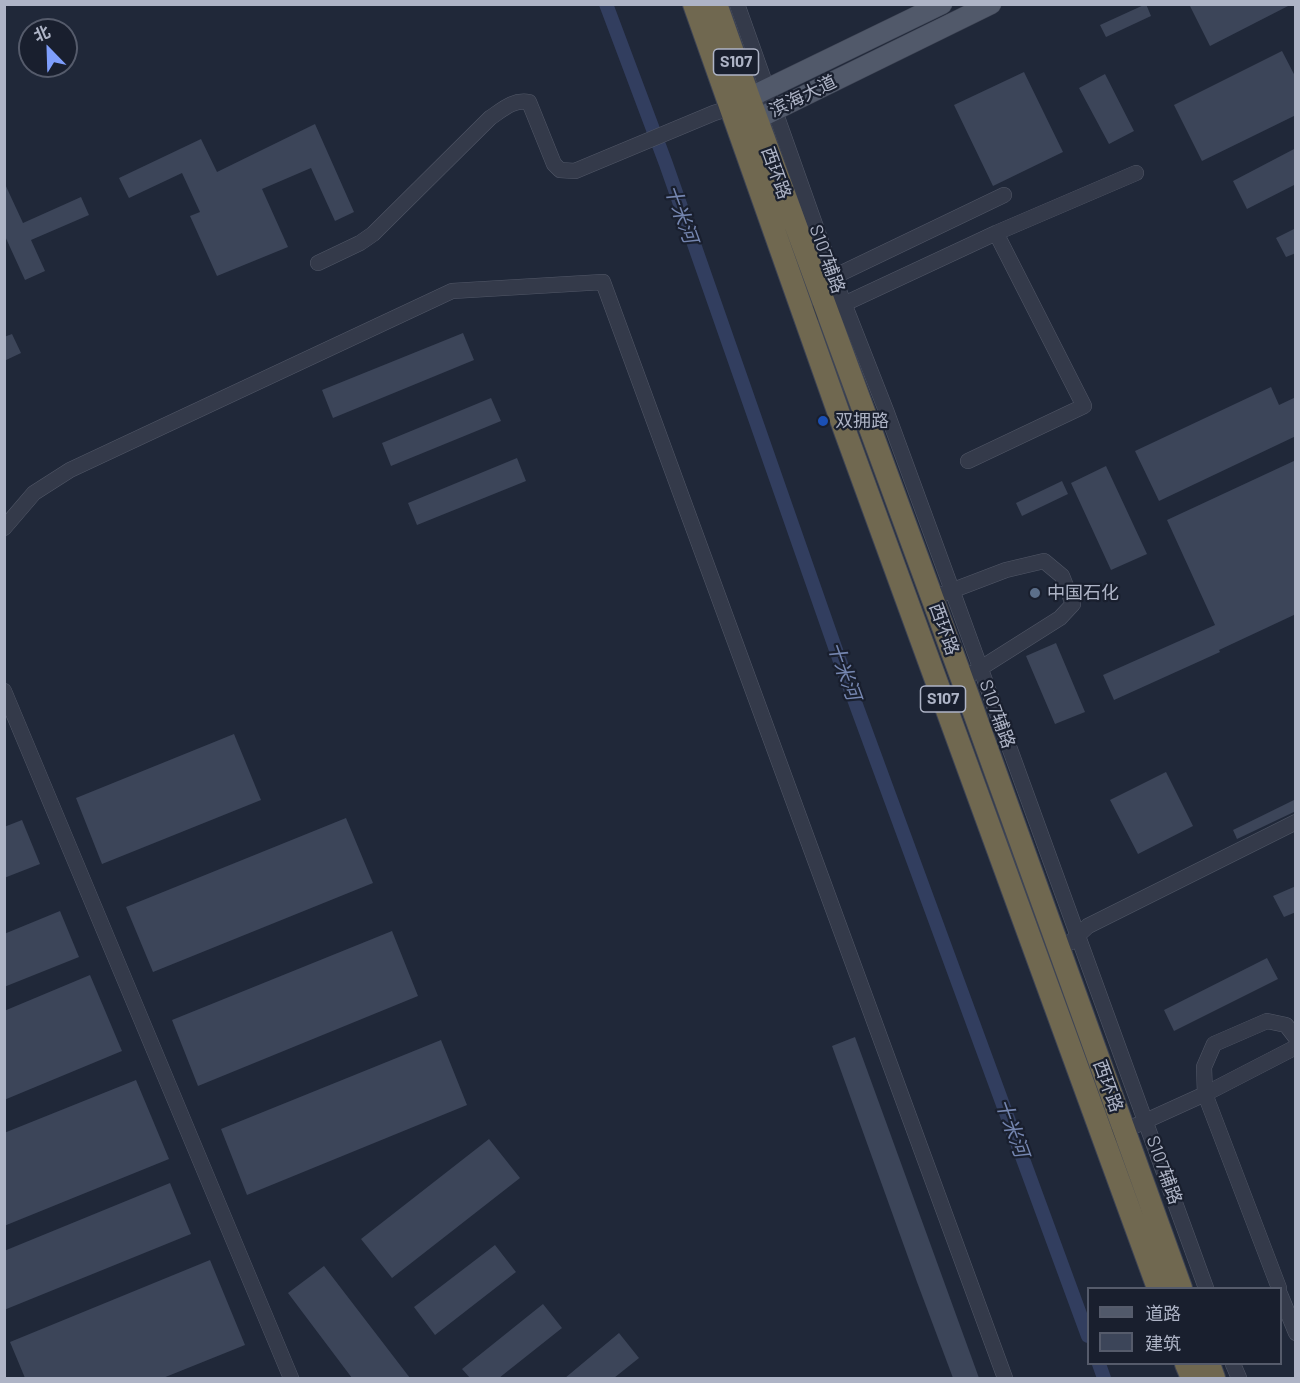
<!DOCTYPE html>
<html>
<head>
<meta charset="utf-8">
<style>
	body { margin:0 }
	#map { position:relative; width:1300px; height:1383px; overflow:hidden; background:#202839; font-family:Barlow,"Noto Sans SC",sans-serif }
	canvas { display:block }
	.frame { position:absolute; inset:0; border:6px solid #aeb4c6; pointer-events:none }
	.legend { position:absolute; left:1087px; top:1287px; width:195px; height:78px; box-sizing:border-box; background:#191f2e; border:2px solid #555b6b; margin:0; padding:8px 10px; list-style:none; font-size:18px; color:#aeb4c6 }
	.legend li { display:flex; align-items:center; gap:12px; height:30px }
	.legend b { width:30px; border:2px solid #555b6b }
	.north { position:absolute; left:18px; top:18px; width:60px; height:60px; box-sizing:border-box; background:#191f2e; border:2px solid #555b6b; border-radius:50%; rotate:337deg; font-size:16px; font-weight:700; line-height:24px; text-align:center; color:#aeb4c6 }
	.north::after { content:''; display:block; margin:auto; width:21px; height:27px; background:#7e9efc; clip-path:polygon(50% 0,100% 100%,50% 72%,0 100%) }
</style>
</head>
<body>
<div id="map">
<canvas width="1300" height="1383"></canvas>
<div class="frame"></div>
<ul class="legend">
<li><b style="height:8px;background:#51596a"></b>道路</li>
<li><b style="height:16px;background:#3c4559"></b>建筑</li>
</ul>
<div class="north">北</div>
</div>
<script>
const c = document.querySelector('canvas').getContext('2d');
c.lineJoin = 'round';
function stroke(path, color, width, dash) {
  c.strokeStyle = color;
  c.lineWidth = width;
  c.lineCap = dash ? 'butt' : 'round';
  c.setLineDash(dash || []);
  c.stroke(path);
}
function paint(path, color) {
  c.fillStyle = color;
  c.fill(path, 'evenodd');
}
function write(font, color, halo, rows, align = 'center') {
  c.font = font + ' Barlow,"Noto Sans SC",sans-serif';
  c.lineWidth = 4.5;
  c.setLineDash([]);
  c.textBaseline = 'middle';
  c.strokeStyle = halo;
  c.fillStyle = color;
  for (const [text, x, y, turn = 0] of rows) {
    c.save();
    c.translate(x, y);
    c.rotate((+turn || 0) * Math.PI / 180);
    c.textAlign = isNaN(turn) ? turn : align;
    if (halo) c.strokeText(text, 0, 0);
    c.fillText(text, 0, 0);
    c.restore();
  }
}
const canal = new Path2D(`
	M606,4L666,164L837,653L1088,1336
	M1099,1364L1104,1378`);
const building = new Path2D(`
	M1146,4L1151,16L1106,37L1100,25Z
	M1189,4H1292L1210,46Z
	M1282,51L1296,78V115L1202,161L1174,105Z
	M1024,72L1063,152L993,186L954,105Z
	M1105,74L1134,131L1109,144L1079,88Z
	M315,124L354,212L335,221L311,168L262,189L288,247L217,276L190,216L200,212L182,173L129,198L119,178L201,139L217,172Z
	M1296,148V184L1247,209L1233,181Z
	M4,182L23,223L81,197L89,215L31,240L45,271L25,280L4,234Z
	M1296,228V253L1286,257L1276,238Z
	M463,333L474,360L333,418L322,390Z
	M12,334L21,353L4,361V337Z
	M1271,387L1279,405L1296,397V436L1159,501L1135,451Z
	M491,398L501,421L391,466L382,443Z
	M517,458L526,481L417,525L408,503Z
	M1296,460V614L1219,650L1220,652L1114,700L1103,675L1215,625L1167,520Z
	M1106,466L1147,554L1111,570L1071,483Z
	M1062,481L1068,494L1022,516L1016,503Z
	M1056,643L1085,712L1055,724L1026,656Z
	M234,734L261,800L102,864L76,798Z
	M1166,772L1193,826L1138,854L1110,800Z
	M1296,799V811L1237,839L1233,830Z
	M346,818L373,883L153,972L126,907Z
	M22,820L40,864L4,878V827Z
	M1296,886V912L1284,917L1273,896Z
	M60,911L79,957L4,987V934Z
	M392,931L418,996L198,1086L172,1020Z
	M1267,958L1278,979L1174,1031L1164,1010Z
	M90,975L122,1051L4,1100V1011Z
	M855,1037L886,1122L979,1378H953L917,1282L832,1046Z
	M441,1040L467,1105L247,1195L221,1129Z
	M136,1080L169,1159L4,1226V1133Z
	M489,1139L520,1178L392,1278L361,1239Z
	M170,1183L191,1234L4,1310V1251Z
	M495,1245L516,1272L435,1335L414,1307Z
	M210,1260L245,1345L163,1378H25L10,1342Z
	M324,1266L410,1378H352L288,1293Z
	M543,1304L562,1328L499,1378H470L462,1369Z
	M619,1333L639,1358L614,1378H565Z`);
const minor = new Path2D(`
	M737,4L834,278L887,413L952,590L1206,1288
	M318,263L360,243L373,234L490,118C502,110 513,99 529,102L554,164L560,170L575,171L714,113L730,108
	M827,280L1004,195
	M804,316L844,304L996,233L1136,173
	M968,461L1084,406L996,233
	M4,528L34,493L70,470L452,291L603,282L1005,1378
	M943,594L1006,570L1044,561L1062,576L1073,604L1060,618L973,673
	M4,691L291,1378
	M1071,942L1088,926L1296,822
	M1117,1134L1205,1094L1296,1047
	M1279,1288L1205,1094L1204,1067L1214,1044L1267,1021L1286,1025L1296,1038
	M1280,1294L1296,1333
	M1233,1364L1239,1378`);
const major = new Path2D(`
	M736,104L942,4
	M742,113L757,119L991,4`);
const highway = new Path2D(`
	M694,4L845,431L1158,1288
	M716,4L749,98L962,679L1181,1288
	M1186,1364L1192,1378
	M1209,1364L1214,1378`);
const markers = [
	[823,421,6,"#1a4fb4"],
	[1035,593,6,"#5c6f8a"]
];
const shields = [
	[736,62,45],
	[943,699,45]
];
const shieldNames = [
	["S107",736,62],
	["S107",943,699]
];
const streetNames = [
	["滨海大道",803,96,-26],
	["西环路",776,173,70],
	["S107辅路",827,259,70],
	["西环路",944,629,70],
	["S107辅路",997,714,70],
	["西环路",1108,1086,70],
	["S107辅路",1164,1170,70]
];
const poiNames = [
	["双拥路",835,421],
	["中国石化",1047,593]
];
const waterNames = [
	["十米河",681,214,70],
	["十米河",844,671,70],
	["十米河",1012,1128,70]
];
stroke(canal, '#323e5f', 14);
paint(building, '#3c4559');
stroke(minor, '#515767', 16);
stroke(major, '#3d4353', 21);
stroke(highway, '#3e4454', 24);
stroke(minor, '#343a4a', 15);
stroke(major, '#51596a', 20);
stroke(highway, '#706850', 22);
for (const [x, y, r, color] of markers) {
  const dot = new Path2D();
  dot.arc(x, y, r, 0, 2 * Math.PI);
  c.fillStyle = color;
  c.fill(dot);
  stroke(dot, '#191f2e', 2);
}
for (const [x, y, w] of shields) {
  const box = new Path2D();
  box.roundRect(x - w / 2, y - 13, w, 26, 4.5);
  c.fillStyle = '#191f2e';
  c.fill(box);
  stroke(box, '#aeb4c6', 1.5);
}
write('bold 16px', '#aeb4c6', null, shieldNames);
write('18px', '#aeb4c6', '#191f2e', streetNames);
write('18px', '#aeb4c6', '#191f2e', poiNames, 'left');
write('italic 20px', '#7586b0', '#191f2e', waterNames);
</script>
</body>
</html>
